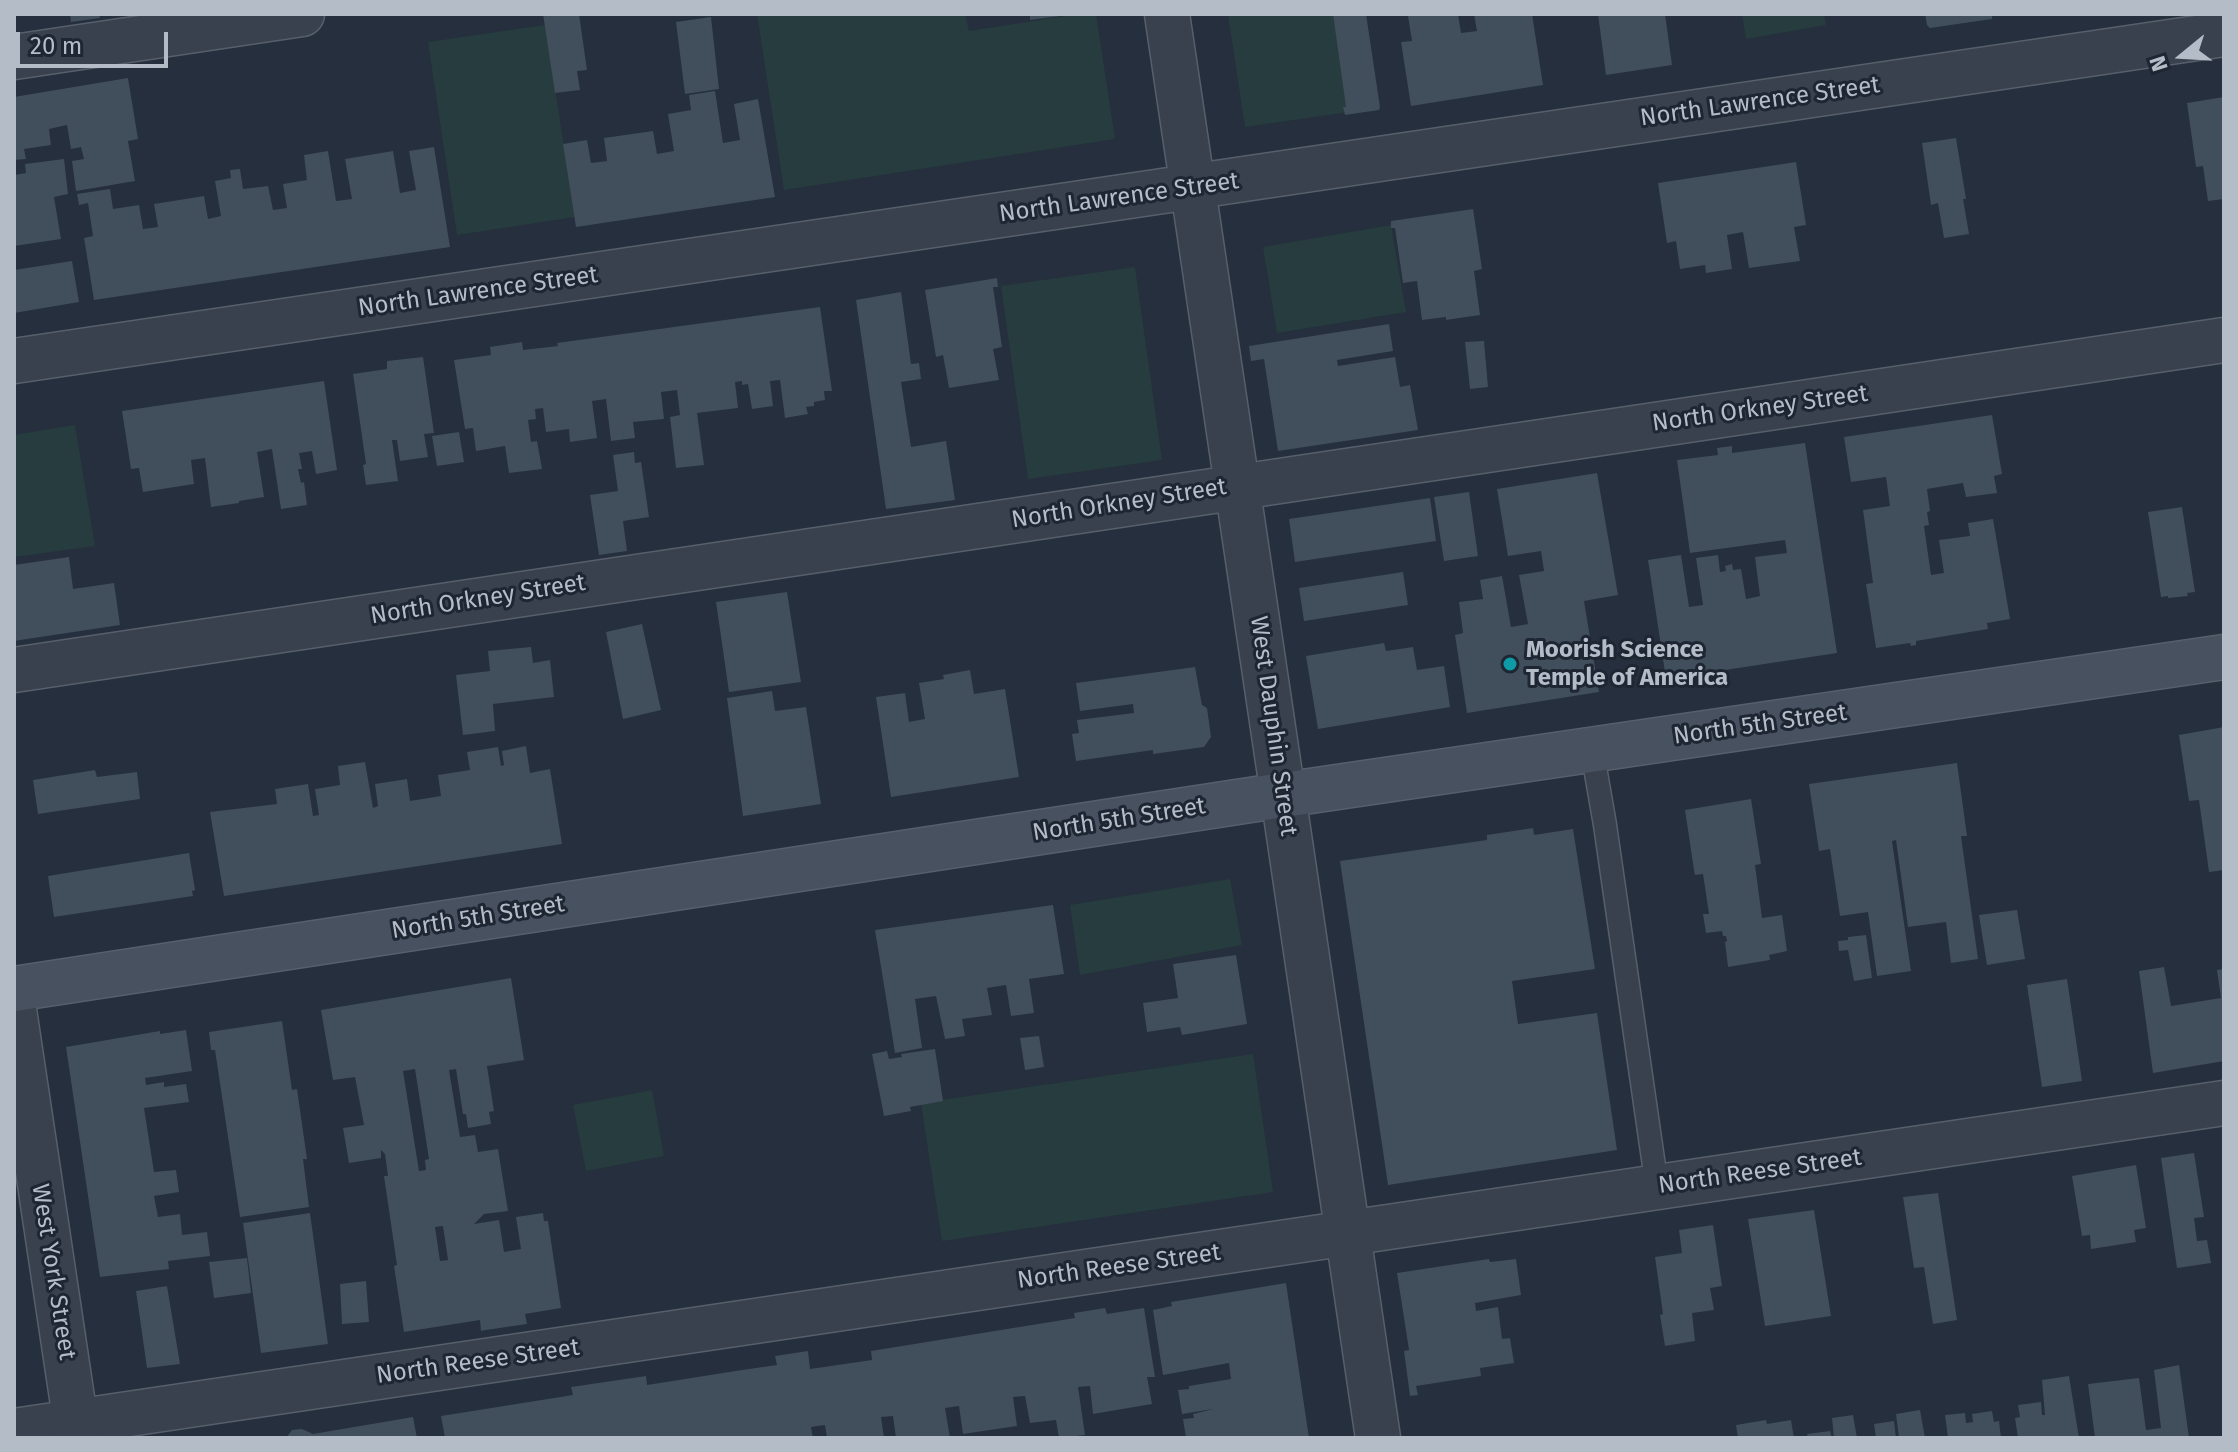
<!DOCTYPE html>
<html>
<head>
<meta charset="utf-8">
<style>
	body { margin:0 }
	#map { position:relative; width:2238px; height:1452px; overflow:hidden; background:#252f3d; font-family:"Fira Sans",sans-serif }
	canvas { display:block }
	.frame { position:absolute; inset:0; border:16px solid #b4bcc8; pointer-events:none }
	.north { position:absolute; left:2142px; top:16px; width:80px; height:80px; -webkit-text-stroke:6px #1d2632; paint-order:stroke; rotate:252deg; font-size:22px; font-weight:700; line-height:32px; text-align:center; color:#b4bcc8 }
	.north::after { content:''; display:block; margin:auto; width:28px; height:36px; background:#b4bcc8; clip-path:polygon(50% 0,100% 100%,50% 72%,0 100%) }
	.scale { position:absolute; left:16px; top:32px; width:152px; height:36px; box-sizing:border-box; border:4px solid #b4bcc8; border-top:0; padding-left:10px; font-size:24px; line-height:28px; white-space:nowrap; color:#b4bcc8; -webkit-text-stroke:6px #1d2632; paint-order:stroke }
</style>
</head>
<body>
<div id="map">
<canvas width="2238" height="1452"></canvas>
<div class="frame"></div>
<div class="north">N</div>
<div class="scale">20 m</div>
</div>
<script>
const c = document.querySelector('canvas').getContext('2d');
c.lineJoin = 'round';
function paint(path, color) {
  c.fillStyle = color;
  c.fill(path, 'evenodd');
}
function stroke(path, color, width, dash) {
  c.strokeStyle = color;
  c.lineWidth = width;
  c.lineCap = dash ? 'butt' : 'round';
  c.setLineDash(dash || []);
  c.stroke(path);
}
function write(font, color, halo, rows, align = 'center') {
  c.font = font + ' "Fira Sans",sans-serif';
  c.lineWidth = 6;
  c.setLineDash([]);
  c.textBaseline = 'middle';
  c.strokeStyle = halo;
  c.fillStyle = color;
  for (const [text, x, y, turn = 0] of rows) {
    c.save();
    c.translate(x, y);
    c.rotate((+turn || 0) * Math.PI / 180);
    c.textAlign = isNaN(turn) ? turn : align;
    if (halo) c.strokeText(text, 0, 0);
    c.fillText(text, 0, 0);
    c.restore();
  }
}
const green = new Path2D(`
	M757,14H965L969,31L1079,14H1096L1115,139L784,190Z
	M1228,14H1335L1349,112L1245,127Z
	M1742,14H1824L1826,25L1746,39Z
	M545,25L575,217L457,235L428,42Z
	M1391,225L1406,312L1277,333L1263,247Z
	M1135,267L1162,460L1028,479L1001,286Z
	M75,425L95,546L14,557V435Z
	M1230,879L1242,945L1080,975L1070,905Z
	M1253,1054L1273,1192L942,1241L921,1103Z
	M652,1090L664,1156L586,1171L573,1105Z`);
const building = new Path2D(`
	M70,14H99L100,18L71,22Z
	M543,14H579L587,70L577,71L580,90L555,93Z
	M1030,14H1060V16L1030,20Z
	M1333,14H1366L1380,107L1379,110L1345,115L1343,107H1346Z
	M1416,14H1458L1461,33L1477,31L1474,14H1532L1543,85L1411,106L1401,42L1412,41L1408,16Z
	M1598,14H1665L1672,65L1606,75Z
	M1925,14H1992V19L1930,28L1927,25Z
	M711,17L719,89L685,94L676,22Z
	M128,78L138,139L128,141L135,181L76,191L72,161L84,159L81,147L71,149L67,125L49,129L51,145L24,149L26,159L14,160V97Z
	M715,91L723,143L740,140L734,104L758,99L775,197L576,227L563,144L587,140L591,163L607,161L604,138L653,131L657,154L674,151L668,114L691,110L689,95Z
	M2224,97V199L2208,201L2203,166L2196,167L2187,103Z
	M1956,138L1966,199H1963L1969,234L1944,238L1938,203L1931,205L1922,143Z
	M434,147L450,247L94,300L84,238L93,236L88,203L79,205L77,194L110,189L113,209L139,205L143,229L158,227L154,204L204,196L208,219L221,216L215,181L231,178L230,170L240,169L243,189L268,186L273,210L287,208L283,184L307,180L304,155L328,151L336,201L352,199L345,159L393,151L400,193L416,190L409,151Z
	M64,159L68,194L54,197L61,239L14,246V175L26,173L25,164Z
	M1796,162L1806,225L1794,227L1800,261L1749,268L1743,232L1727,235L1732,269L1706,273L1705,265L1680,269L1676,241L1667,243L1658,183Z
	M1473,209L1482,269L1474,271L1480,315L1446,320V317L1422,320L1417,281L1403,283L1395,228H1391V221Z
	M72,261L79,302L14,313V270Z
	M997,278L998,287H993L1002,347L993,349L999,380L949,388L943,355L936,357L925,290Z
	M901,292L911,364L919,363L921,379L901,382L911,447L946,441L955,500L886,509L856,300Z
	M820,307L832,391H824L825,400L814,402V406L806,407L808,414L785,418L780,380L770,381L773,406L752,409L748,384L742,385V381L735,382L738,408L697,413L704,465L676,468L670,417L680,415L677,390L661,392L664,419L633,422L635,438L611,441L606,399L592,401L597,438L570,442L569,429L546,432L543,408L535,409L536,419L528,420L531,442L537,441L542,469L509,473L505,446L476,451L473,428L465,429L454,360L491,355L490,347L522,342L523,350L558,346L557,343Z
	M1389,324L1393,351L1337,360L1338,366L1395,357L1400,387L1410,385L1418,430L1278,451L1264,359L1251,361L1249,346Z
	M1484,341L1488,387L1470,389L1465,342Z
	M423,357L434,433L424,434L428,457L400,461L397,440H392L398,481L366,485L363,465L366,464L353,374L387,369V361Z
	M324,381L337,470L316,474L312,451L299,453L302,469H298L301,483L304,482L307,505L281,509L272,449L257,452L264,497L239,501V503L211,507L205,458L191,460L194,484L143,492L139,468L131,469L122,411Z
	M1992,415L2002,474L1994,476L1997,493L1966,497L1963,483L1927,489L1930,511L1927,512L1929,525L1924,526L1931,575L1944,573L1939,540L1970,536L1968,523L1993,519L2010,619L1987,623L1988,629L1916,641V645L1911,646L1910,643L1876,648L1866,584L1873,583L1863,510L1890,506L1886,477L1851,482L1844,437Z
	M459,432L464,462L437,466L432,436Z
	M1805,443L1837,653L1666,679L1648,560L1681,555L1689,607L1703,605L1696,558L1718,555L1720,572L1726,571L1725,566L1732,564L1733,570L1741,569L1746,599L1760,596L1755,557L1787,553L1785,540L1690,553L1677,460L1718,455L1717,448L1732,446V453Z
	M634,452L635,463L641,462L649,517L623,521L627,551L599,555L590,495L618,491L613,455Z
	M1597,473L1618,595L1584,601L1599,692L1467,713L1455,635L1463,633L1459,602L1483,599L1480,580L1502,576L1511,627L1528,624L1519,575L1544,571L1541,551L1508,556L1497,489Z
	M1469,492L1478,556L1444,561L1434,497Z
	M1430,498L1436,541L1295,562L1289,519Z
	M2182,507L2195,592L2187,593L2188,596L2168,598V596L2161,597L2148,512Z
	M69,557L73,589L114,583L120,625L14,641V565Z
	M1403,572L1408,605L1304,621L1299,588Z
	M787,592L801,682L729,692L716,602Z
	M642,624L661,710L623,719L606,632Z
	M1384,643L1386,651L1413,647L1417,670L1444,666L1450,707L1318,729L1306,656Z
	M531,647L533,663L550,660L554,697L493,704L495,731L463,735L456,675L490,671L488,651Z
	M1195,667L1202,705L1207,708L1211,737L1204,747L1153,754V750L1076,761L1072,734L1079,733L1077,720L1134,713L1133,704L1080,711L1076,683Z
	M970,670L974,694L1005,689L1019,777L891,797L876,697L905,693L909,722L925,719L919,683L944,679L943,675Z
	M772,691L775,711L806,707L821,804L743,816L727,698Z
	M2224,727V870L2209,872L2199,800L2189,801L2179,735Z
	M526,746L530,773L550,769L562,844L224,896L210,812L277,804L275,789L308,784L313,816L319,815L315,789L340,785L338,766L365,762L373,808L378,806L375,784L407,779L410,801L441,796L438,775L470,770L467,752L498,747L501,766L504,765L502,751Z
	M1957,763L1967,836H1961L1978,959L1951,963L1946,922L1908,927L1896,840L1892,841L1911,971L1877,976L1868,912L1840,916L1830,849L1819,851L1809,784Z
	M95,770L97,777L137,772L140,799L38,814L33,780Z
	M1751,799L1761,864L1755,865L1762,918L1782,915L1787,951L1769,955L1770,960L1728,967L1725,942L1727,941L1726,936H1723L1722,931L1706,933L1703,914H1709L1703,874L1695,875L1694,870L1685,810Z
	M1533,828L1534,835L1573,829L1595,969L1512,981L1518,1024L1597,1013L1617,1150L1388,1185L1340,861L1487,840V835Z
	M189,853L195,890L192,891L193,896L54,917L48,876Z
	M1053,905L1064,974L1029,979L1034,1013L1011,1016L1006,985L987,988L992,1015L962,1019L965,1036L945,1039L936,996L915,999L922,1048L895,1053L875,930Z
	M2017,910L2025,959L1987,965L1979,915Z
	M1866,935L1872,978L1854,981L1848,950L1839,951L1838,941L1848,940V937Z
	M1236,955L1247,1024L1182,1035L1180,1027L1147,1032L1143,1003L1178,998L1173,964Z
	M2164,967L2171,1006L2221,998L2217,970L2224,969V1061L2153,1073L2139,971Z
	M511,978L524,1060L487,1066L494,1111L489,1112L491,1124L468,1128L466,1114H463L456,1069L449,1070L460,1137L475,1135L478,1152L498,1149L508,1211L484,1214L474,1224L499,1220L504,1252L521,1249L516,1217L543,1213L544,1221H548L561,1308L525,1314L527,1324L486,1330L481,1331L480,1320L404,1332L394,1266L397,1265L384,1176H388L385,1154L381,1150V1158L349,1163L343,1128L364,1125L355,1077L333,1080L321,1010ZM415,1069L429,1159L425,1160L426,1170L419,1171L403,1071ZM443,1226L448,1260L440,1261L435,1227Z
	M2067,979L2082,1081L2042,1087L2027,985Z
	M282,1021L292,1090L297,1089L307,1159H303L309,1207L240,1217L215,1050H211L209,1032Z
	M186,1030L192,1071L145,1078L146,1085L164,1082V1087L186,1084L189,1102L144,1108L154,1172L176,1170L179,1192L154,1196L158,1217L180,1214L182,1235L207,1232L210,1256L168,1261L169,1269L100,1277L66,1047L160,1031V1034Z
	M1039,1036L1044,1067L1025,1070L1020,1038Z
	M935,1049L943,1101L910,1107L911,1111L884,1116L872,1054L887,1051L889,1059L902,1057L901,1054Z
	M2194,1153L2204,1217L2194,1218L2197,1241L2207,1240L2211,1263L2177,1268L2161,1158Z
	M2136,1165L2146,1228L2134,1230L2136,1242L2091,1249L2090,1235L2082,1236L2072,1176Z
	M1938,1193L1957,1320L1933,1324L1924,1267L1914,1268L1903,1197Z
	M1814,1210L1831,1316L1765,1326L1748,1219Z
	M310,1213L328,1344L261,1353L243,1223Z
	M1713,1225L1722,1286L1710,1288L1714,1310L1692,1313L1695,1341L1665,1346L1660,1315L1663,1314L1655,1257L1682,1253L1679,1230Z
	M247,1258L251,1293L214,1298L209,1262Z
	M1489,1259L1490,1262L1516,1259L1521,1295L1475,1303L1476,1311L1498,1307L1502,1339L1510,1338L1514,1363L1480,1368L1481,1376L1416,1386L1418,1395L1410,1396L1404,1351L1409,1350L1397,1273Z
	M366,1281L369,1322L342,1324L340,1284Z
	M1286,1283L1309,1438H1241L1240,1436L1227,1438H1186L1183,1419L1194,1418L1193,1414L1213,1409L1182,1414L1178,1390L1189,1389V1386L1231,1379L1229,1363L1163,1375L1153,1310L1172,1306L1171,1302Z
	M167,1286L180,1364L147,1368L136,1291Z
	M1105,1308L1107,1314L1144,1308L1155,1377H1147L1152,1404L1093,1414L1090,1386L1078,1387L1085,1435L1059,1438L1056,1420L1030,1423L1025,1396L1013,1397L1017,1426L963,1434L959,1406L945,1408L950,1438H896L893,1416L881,1417L884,1438H827L825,1425L811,1427L813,1438H753V1436L740,1438H445L441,1416L573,1395L571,1387L646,1376L647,1385L742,1370L777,1365L775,1356L808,1351L810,1369L872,1360L871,1351L1075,1318L1074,1313Z
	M2179,1365L2189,1438H2095L2088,1384L2139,1378L2146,1430L2161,1428L2154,1370Z
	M2069,1376L2079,1438H2018L2015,1418L2020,1417L2018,1405L2041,1402L2042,1415H2045L2042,1380Z
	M1920,1410L1925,1438H1899L1896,1414Z
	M1992,1411L1994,1422L1999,1421L2001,1438H1948L1945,1415L1965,1413L1966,1423L1973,1422L1972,1414Z
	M1853,1415L1857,1438H1834L1832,1418Z
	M413,1417L417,1438H286L292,1430L302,1429L313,1434Z
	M1766,1420L1767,1424L1791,1420L1794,1438H1738L1736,1425Z
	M1894,1421L1896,1438H1876L1874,1424Z
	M1830,1431L1832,1438H1808L1807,1434Z`);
const service = new Path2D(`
	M1592,750L1605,825L1657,1187`);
const minor = new Path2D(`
	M1167,14L1283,795
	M14,57L302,14
	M14,361L2224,34
	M14,670L2224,340
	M14,1431L2224,1103`);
const tertiary = new Path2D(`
	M1283,795L1378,1438
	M14,1010L78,1438`);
const secondary = new Path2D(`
	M14,989L1283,795L2224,657`);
const markers = [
	[1510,664,8,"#0f9aa8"]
];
const streetNames = [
	["North Lawrence Street",1760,102,-8],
	["North Lawrence Street",1119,198,-8],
	["North Lawrence Street",478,292,-8],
	["North Orkney Street",1760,409,-8],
	["North Orkney Street",1119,504,-9],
	["North Orkney Street",478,600,-9],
	["North 5th Street",1760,725,-8],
	["West Dauphin Street",1273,726,82],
	["North 5th Street",1119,820,-9],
	["North 5th Street",478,918,-9],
	["North Reese Street",1760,1172,-8],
	["North Reese Street",1119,1267,-8],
	["West York Street",53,1272,81],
	["North Reese Street",478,1362,-8]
];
const poiNames = [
	["Moorish Science",1526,650],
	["Temple of America",1526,678]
];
paint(green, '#273c3e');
paint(building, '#414e5c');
stroke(service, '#565f6b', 25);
stroke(minor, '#565f6b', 47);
stroke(tertiary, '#565f6b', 47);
stroke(secondary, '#565f6b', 47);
stroke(service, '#38414d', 22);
stroke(minor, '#38414d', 44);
stroke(tertiary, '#38414d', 44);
stroke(secondary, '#475160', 44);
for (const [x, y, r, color] of markers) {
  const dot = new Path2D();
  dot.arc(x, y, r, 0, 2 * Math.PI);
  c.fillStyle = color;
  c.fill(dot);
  stroke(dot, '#1d2632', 3);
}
write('24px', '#b4bcc8', '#1d2632', streetNames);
write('bold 24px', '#b4bcc8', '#1d2632', poiNames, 'left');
</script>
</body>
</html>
